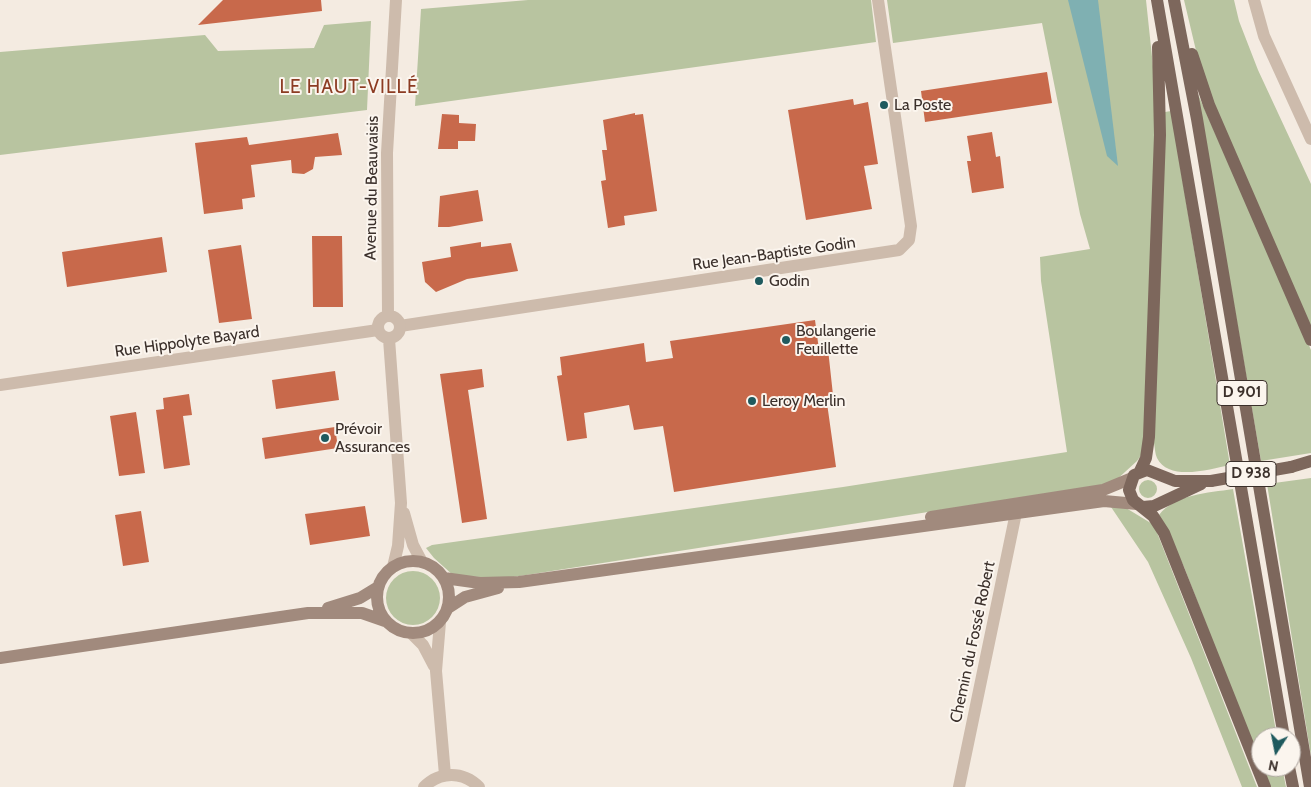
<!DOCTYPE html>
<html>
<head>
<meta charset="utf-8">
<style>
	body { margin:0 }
	#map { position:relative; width:1311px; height:787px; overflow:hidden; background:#f4ebe1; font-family:Cabin,sans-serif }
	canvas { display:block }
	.north { position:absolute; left:1251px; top:727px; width:50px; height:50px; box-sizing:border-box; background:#fbf5ee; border:1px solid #aea6a0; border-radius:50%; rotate:191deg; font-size:14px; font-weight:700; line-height:20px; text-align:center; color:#3b302b }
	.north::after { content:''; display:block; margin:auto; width:18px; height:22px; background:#1f5a5e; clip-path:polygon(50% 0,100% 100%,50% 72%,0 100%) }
</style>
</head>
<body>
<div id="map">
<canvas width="1311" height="787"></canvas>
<div class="north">N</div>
</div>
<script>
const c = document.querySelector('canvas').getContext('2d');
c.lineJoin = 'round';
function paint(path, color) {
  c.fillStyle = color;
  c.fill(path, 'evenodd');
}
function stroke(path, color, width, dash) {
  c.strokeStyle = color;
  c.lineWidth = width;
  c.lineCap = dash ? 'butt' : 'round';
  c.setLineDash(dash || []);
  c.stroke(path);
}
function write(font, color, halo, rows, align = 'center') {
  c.font = font + ' Cabin,sans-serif';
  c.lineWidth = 4;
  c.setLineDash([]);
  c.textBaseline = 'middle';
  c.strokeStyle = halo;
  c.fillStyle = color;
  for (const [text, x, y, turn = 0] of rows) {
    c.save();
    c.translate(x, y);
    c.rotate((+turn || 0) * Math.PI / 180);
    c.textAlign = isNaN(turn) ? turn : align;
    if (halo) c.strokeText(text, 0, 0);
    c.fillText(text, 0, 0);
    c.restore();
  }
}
const green = new Path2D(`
	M528,0H871L876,42L415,106L421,9Z
	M887,0H1146L1157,104L1144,451L1137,461L1113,483L507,578L454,576L434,558L426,548L432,545L843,487L1067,452L1041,281L1040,257L1090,249L1080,214L1042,23L893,43Z
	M1184,0H1234L1239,21L1258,70L1311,184V327L1203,80Z
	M371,21L367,110L0,155V52L205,35L218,51L314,48L324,25Z
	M1197,92L1311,350V453L1261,461Z
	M1171,111L1230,465C1210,469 1169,482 1157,458C1155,454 1155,448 1154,443L1165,112Z
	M1311,478V756L1267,484Z
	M1139 489a9 9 0 1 1 18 0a9 9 0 1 1-18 0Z
	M1233,489L1277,737H1261V766L1184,567L1159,515C1175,494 1208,493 1233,489Z
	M1111,507L1126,508L1154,525L1257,787H1242L1191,658L1148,562Z
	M386 598a27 27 0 1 1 54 0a27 27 0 1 1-54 0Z
	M1262,767H1282L1286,787H1269Z`);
const water = new Path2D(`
	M1068,0H1098L1118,166L1107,156Z`);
const building = new Path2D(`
	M223,0H321L322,11L198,25Z
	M1047,72L1052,103L925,122L921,91Z
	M853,99L854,105L868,102L878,164L864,166L872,209L806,220L788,110Z
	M635,113V115L643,114L657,211L624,216L625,225L608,228L601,181L606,180L602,150H607L603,120Z
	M442,114L459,115V123L476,124L475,141H458V149H438Z
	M992,132L996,157L1000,156L1004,188L972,193L967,161H971L967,136Z
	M338,133L342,155L315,157L313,169L304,174L292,173L291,160L251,165L255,197L242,199L243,209L204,214L195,143L247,137L249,145Z
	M478,190L483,221L449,227H438L440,196Z
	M312,236H342L343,307H313Z
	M162,237L167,272L67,287L62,252Z
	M481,242V247L511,243L518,271L467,279L436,292L425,282L422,262L451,257L450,247Z
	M241,245L252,319L219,323L208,250Z
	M815,320L819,350L828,349L833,395L826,396L836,467L674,492L663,426L634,430L629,405L584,413L587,438L567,441L557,376L562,375L560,357L644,343L646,362L673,358L670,341Z
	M482,369L484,387L468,390L487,519L462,523L440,374Z
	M335,371L339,400L276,409L272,380Z
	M189,394L192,415L183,416L190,465L164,469L156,410L164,409L163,398Z
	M136,412L145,473L119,476L110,416Z
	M335,427L338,448L265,459L262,438Z
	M365,506L370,536L310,545L305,514Z
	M141,511L149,562L123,566L115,515Z`);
const minor = new Path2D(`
	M1254,0L1264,36L1311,139
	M400,326L899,250L909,240L911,226L878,0
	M0,385L378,330
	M440,622L436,671L445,775
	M412,634L423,645L434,666
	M424,787C440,771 463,771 479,787
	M959,787L1018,503`);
const tertiary = new Path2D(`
	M378 327a11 11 0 1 1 22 0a11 11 0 1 1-22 0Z
	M388,316L387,153L396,0
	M389,339L401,503L398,546L393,567
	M404,513L413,545L422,562`);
const secondary = new Path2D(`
	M931,517L1103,490L1132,478
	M377 597a36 36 0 1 1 72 0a36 36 0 1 1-72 0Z
	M444,578L480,583L519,582L1104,501L1137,504
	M328,608L360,598L378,587
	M448,608L465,597L498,588
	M0,658L308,613H362L385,621`);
const primary = new Path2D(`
	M1157,0L1284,737
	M1174,0L1197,119L1310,787
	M1192,54L1209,105L1311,340
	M1291,467L1311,461
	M1140,471L1146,458L1149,437L1160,135L1158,47
	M1211,481H1175L1147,470L1134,475L1129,490L1133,500L1153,516L1164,533L1265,787
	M1143,507L1154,506L1201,484
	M1289,767L1293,787`);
const primaryBridge = new Path2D(`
	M1211,481L1291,467`);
const markers = [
	[884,105,5,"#1f5a5e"],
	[759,281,5,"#1f5a5e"],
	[786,340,5,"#1f5a5e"],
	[752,401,5,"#1f5a5e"],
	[325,438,5,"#1f5a5e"]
];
const shields = [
	[1242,393,50],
	[1251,474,50]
];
const shieldNames = [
	["D 901",1242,393],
	["D 938",1251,474]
];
const poiNames = [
	["La Poste",894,105],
	["Godin",769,281],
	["Boulangerie",796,331],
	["Feuillette",796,349],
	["Leroy Merlin",762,401],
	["Prévoir",335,429],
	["Assurances",335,447]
];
const streetNames = [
	["Avenue du Beauvaisis",372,188,-89],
	["Rue Jean-Baptiste Godin",774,254,-8],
	["Rue Hippolyte Bayard",187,342,-8],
	["Chemin du Fossé Robert",973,642,-78]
];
const quarterNames = [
	["LE HAUT-VILLÉ",349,87]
];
paint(green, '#b8c4a0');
paint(water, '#7fb0b2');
paint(building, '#c8694b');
stroke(minor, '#cdbbac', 12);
stroke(tertiary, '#cdbbac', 12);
stroke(secondary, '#a18a7d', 12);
stroke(primary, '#7d675c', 12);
stroke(primaryBridge, '#7d675c', 12);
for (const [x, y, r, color] of markers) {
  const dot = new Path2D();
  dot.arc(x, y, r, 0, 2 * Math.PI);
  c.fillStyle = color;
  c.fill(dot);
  stroke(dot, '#fbf5ee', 2);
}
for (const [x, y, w] of shields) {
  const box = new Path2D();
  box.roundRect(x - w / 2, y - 12.5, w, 25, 4);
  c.fillStyle = '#fbf5ee';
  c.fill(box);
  stroke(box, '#3b302b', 1);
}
write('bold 15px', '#3b302b', null, shieldNames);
write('16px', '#3b302b', '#fbf5ee', poiNames, 'left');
write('16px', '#3b302b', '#fbf5ee', streetNames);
c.letterSpacing = '1px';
write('19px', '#8c3b22', '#fbf5ee', quarterNames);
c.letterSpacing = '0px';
</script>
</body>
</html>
